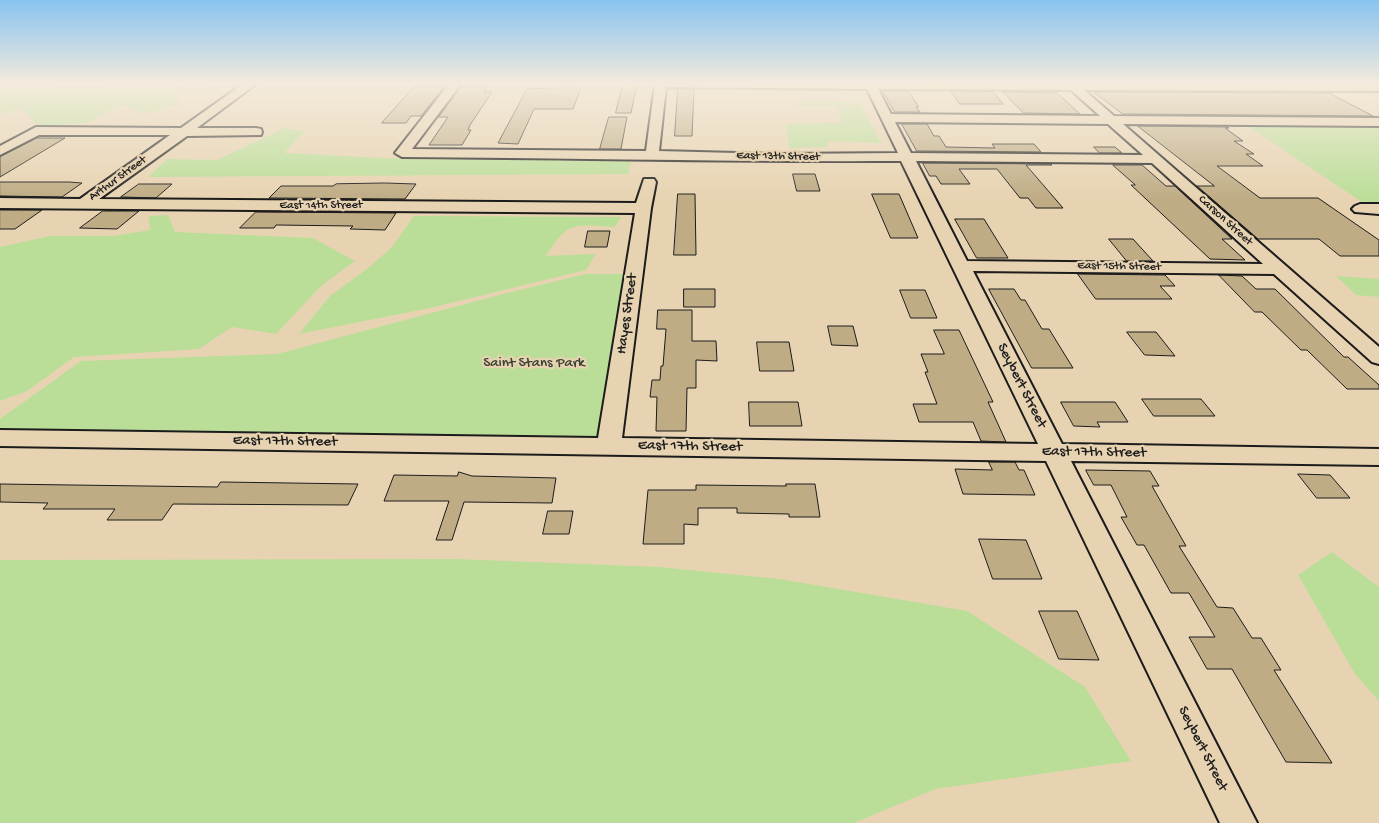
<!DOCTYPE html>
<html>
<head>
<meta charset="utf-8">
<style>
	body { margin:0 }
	canvas { display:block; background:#e7d3b1 }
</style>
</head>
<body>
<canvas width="1379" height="823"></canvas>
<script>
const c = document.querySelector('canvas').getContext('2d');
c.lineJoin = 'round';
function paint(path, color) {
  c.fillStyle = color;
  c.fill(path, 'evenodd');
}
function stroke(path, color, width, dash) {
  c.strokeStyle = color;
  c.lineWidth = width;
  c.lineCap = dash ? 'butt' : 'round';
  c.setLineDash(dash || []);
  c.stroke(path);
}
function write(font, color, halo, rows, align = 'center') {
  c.font = font + ' "Gochi Hand",sans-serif';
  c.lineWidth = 4.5;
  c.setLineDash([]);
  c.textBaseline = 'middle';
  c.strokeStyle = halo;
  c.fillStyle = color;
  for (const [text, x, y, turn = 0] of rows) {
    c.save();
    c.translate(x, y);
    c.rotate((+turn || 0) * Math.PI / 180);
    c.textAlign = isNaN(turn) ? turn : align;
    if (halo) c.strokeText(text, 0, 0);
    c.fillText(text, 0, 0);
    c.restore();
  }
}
const green = new Path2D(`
	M0,84C19,84 56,79 71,90L106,84H213L178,88V105L143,114L123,105L86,123L38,126L22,109L0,114Z
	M796,100L860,103L881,143L828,141L827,147L789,148L786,124L841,123L837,106H799Z
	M1379,125V207L1368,206L1248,126Z
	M285,128L304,132L284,153L383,158L631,161L628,174L148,177L167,159L217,160Z
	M168,215L175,232L313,238L355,261L322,285L276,334L232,327L199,349L74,357L27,391L0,401V247L50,236H114L150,230L149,216Z
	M414,216L621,217L615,227C576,225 568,219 546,256L596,254L586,270L430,308L299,334L330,296L367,269L392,247Z
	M586,274H627L598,440L0,431V419L81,361L277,354L507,293Z
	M1336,276L1379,279V297L1356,295Z
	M1332,552L1379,587V701L1355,674L1298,575Z
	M457,559L659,567L780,579L967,611L1085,687L1131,761L935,789L854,823H0V560Z`);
const building = new Path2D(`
	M623,84H637L631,113H616Z
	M414,87H444L421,116H411L406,123H382Z
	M461,87H487L484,92H492L470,125L468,130H471L462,145H429L448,117H439Z
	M561,88H581L573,109H534L518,144L498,143L527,89Z
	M678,89H694L692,136H675Z
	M883,91H908L919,107H916L920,112H895Z
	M951,91H992L1003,104H960Z
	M1003,92L1057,93L1080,114L1024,113Z
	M1094,92L1329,93L1373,116L1123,114Z
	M609,117H627L621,149H600Z
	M902,124H927L934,136H939L946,147L995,148L992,144H1034L1041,152L917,151Z
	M1138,126L1227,127L1229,128H1225L1243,141H1234L1254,154H1246L1263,166H1217L1260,198H1318L1379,240V256H1340L1319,239H1258L1197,186H1214Z
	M37,138H65L0,177V157Z
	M1094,147H1115L1122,153H1100Z
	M923,163L1051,164L1052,165H1026L1063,208H1036L1028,198H1020L997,169H959L970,184H941L936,176H930Z
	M1113,165H1142L1166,186H1175L1232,239H1222L1245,260L1210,259L1131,185H1135Z
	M793,174H815L820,191H797Z
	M0,182H69L82,183L62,197L0,196Z
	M385,183L416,184L405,199L269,198L281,186H333L336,184Z
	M139,184H172L156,198L121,197Z
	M678,194H695L696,255H674Z
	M872,194H899L918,238H891Z
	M0,210H42L15,229H0Z
	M103,211H139L117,229L80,228Z
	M256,212L396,213L385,230L350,229L353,226L276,225L274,228H240Z
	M955,219H984L1008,258H977Z
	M588,231H610L607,247H585Z
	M1109,239H1133L1153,261H1127Z
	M1078,274L1165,275L1175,286H1160L1172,299H1096Z
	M1219,275L1242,276L1256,289H1275L1344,357H1348L1379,385V389H1347L1307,350H1301L1262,312H1255Z
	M684,289H715V307H684Z
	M989,289H1014L1021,300H1025L1042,329H1049L1073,368H1032Z
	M900,290H925L937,318H911Z
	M658,310H692V341H716L717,361L696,360V388H687L686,431H656L657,397H650L652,380H660L661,366H663L666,329H657Z
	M828,326H853L858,346L832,345Z
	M934,330H959L993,402H988L1006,442L981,441L973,422H919L913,404H937L925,372H928L921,354H944Z
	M1127,332H1156L1175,356L1145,355Z
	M757,342H789L794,371H760Z
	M1142,399H1201L1215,416H1154Z
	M749,402H798L802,426H750Z
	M1061,402H1115L1128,422H1097L1100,427L1074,426Z
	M989,462H1015L1019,470H1024L1035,495L963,494L955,469L992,470Z
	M1086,470L1150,471L1159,486H1152L1186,546H1179L1217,607L1233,608L1252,638H1261L1281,670H1274L1332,763L1286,762L1232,669H1207L1189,637H1215L1189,593H1171L1144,545H1137L1121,517H1127L1111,485H1094Z
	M459,472L472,476L556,478L552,503L464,502L452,540H436L449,501H384L394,475L457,476Z
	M1298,474L1330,475L1350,498H1317Z
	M221,482L358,484L348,505L173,504L162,520H107L115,509H43L48,503L0,502V484L217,487Z
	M786,484H815L820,517H789V514L737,513V508H698V525L684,524V544H643L648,490H696V485L786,486Z
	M548,511H573L569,534H543Z
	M979,539L1026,540L1042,579H993Z
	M1039,611H1077L1099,660L1059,659Z`);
const minor = new Path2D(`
	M243,84H256L197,128H256L261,129L262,132L261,135L187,136L99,199L636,203L644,179H654L656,182L651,208L622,438L1038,444L901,161C735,162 569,158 402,157L395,153L449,84H461L412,149L646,151L655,84L1379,85V91L1084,90L1114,116L1379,118V126L1123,124L1379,347V364L1372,362L1274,274L973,271L1062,444L1379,449V465L1071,461L1257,823H1220L1046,461L0,446V430L598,438L635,213L0,208V198L80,199L170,135H39L0,155V146L36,127L181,128ZM666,87L867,89L898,153L776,154L659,151ZM878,89L1071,90L1100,116L891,114ZM895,122L1108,124L1143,155L911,153ZM916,161L1152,163L1263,264L967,261Z
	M1360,204H1379V214L1355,212L1352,209L1355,206Z`);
const farStreetnames = [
	["East 13th Street",778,157,1],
	["Arthur Street",118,179,-36],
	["East 14th Street",321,206],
	["Carson Street",1225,221,42],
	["East 15th Street",1119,267,1]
];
const streetNames = [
	["Hayes Street",628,314,-82],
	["Seybert Street",1021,386,63],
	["East 17th Street",285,442,1],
	["East 17th Street",690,447,1],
	["East 17th Street",1094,453,1],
	["Seybert Street",1202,749,63]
];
const parkNames = [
	["Saint Stans Park",534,364]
];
paint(green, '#bade98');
paint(building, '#bfac85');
stroke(building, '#1c1c1c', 1);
stroke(minor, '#1c1c1c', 4);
paint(minor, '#e7d3b1');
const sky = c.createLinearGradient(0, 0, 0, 199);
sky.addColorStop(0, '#88c3f0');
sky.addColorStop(0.42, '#f4ebdc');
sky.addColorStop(1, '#f4ebdc00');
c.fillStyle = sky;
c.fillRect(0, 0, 1379, 199);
write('12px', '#1c1c1c', '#e7d3b1', farStreetnames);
write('15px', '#1c1c1c', '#e7d3b1', streetNames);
write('15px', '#3c4335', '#e7d3b1', parkNames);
</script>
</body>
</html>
